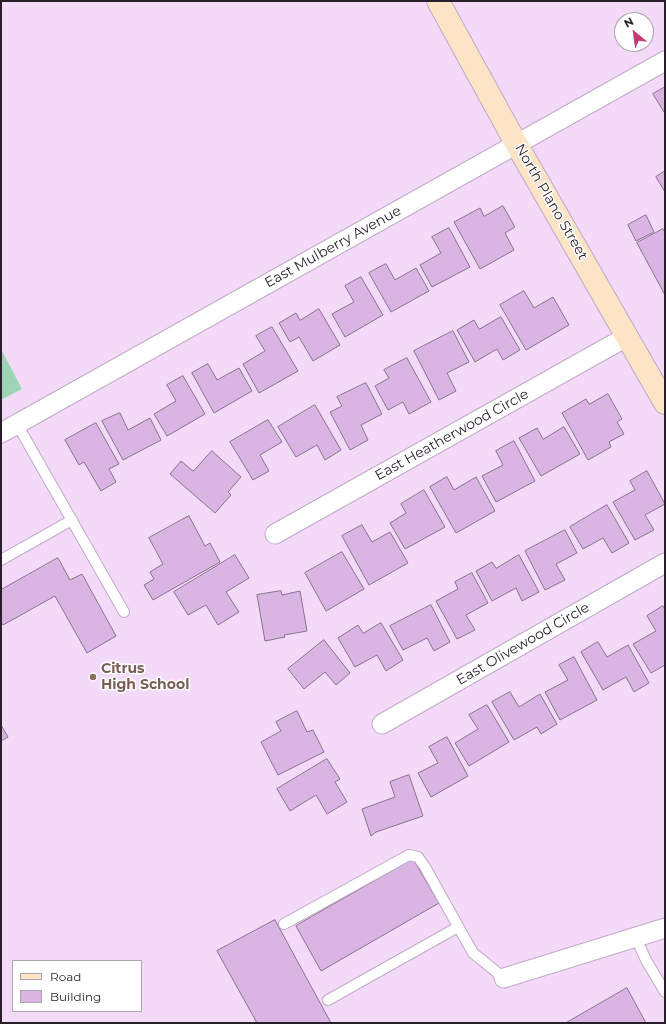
<!DOCTYPE html>
<html>
<head>
<meta charset="utf-8">
<style>
	body { margin:0 }
	#map { position:relative; width:666px; height:1024px; overflow:hidden; background:#f3daf9; font-family:Montserrat,sans-serif }
	canvas { display:block }
	.frame { position:absolute; inset:0; border:2px solid #281f2a; pointer-events:none }
	.legend { position:absolute; left:12px; top:960px; width:130px; height:52px; box-sizing:border-box; background:#fff; border:1px solid #a9a5aa; margin:0; padding:5px 7px; list-style:none; font-size:12px; color:#281f2a }
	.legend li { display:flex; align-items:center; gap:8px; height:20px }
	.legend b { width:20px; border:1px solid #a9a5aa }
	.north { position:absolute; left:614px; top:12px; width:40px; height:40px; box-sizing:border-box; background:#fff; border:1px solid #a9a5aa; border-radius:50%; rotate:331deg; font-size:11px; font-weight:700; line-height:16px; text-align:center; color:#281f2a }
	.north::after { content:''; display:block; margin:auto; width:14px; height:18px; background:#c4396f; clip-path:polygon(50% 0,100% 100%,50% 72%,0 100%) }
</style>
</head>
<body>
<div id="map">
<canvas width="666" height="1024"></canvas>
<div class="frame"></div>
<ul class="legend">
<li><b style="height:5px;background:#fee4c6"></b>Road</li>
<li><b style="height:11px;background:#dab5e3"></b>Building</li>
</ul>
<div class="north">N</div>
</div>
<script>
const c = document.querySelector('canvas').getContext('2d');
c.lineJoin = 'round';
function paint(path, color) {
  c.fillStyle = color;
  c.fill(path, 'evenodd');
}
function stroke(path, color, width, dash) {
  c.strokeStyle = color;
  c.lineWidth = width;
  c.lineCap = dash ? 'butt' : 'round';
  c.setLineDash(dash || []);
  c.stroke(path);
}
function write(font, color, halo, rows, align = 'center') {
  c.font = font + ' Montserrat,sans-serif';
  c.lineWidth = 3;
  c.setLineDash([]);
  c.textBaseline = 'middle';
  c.strokeStyle = halo;
  c.fillStyle = color;
  for (const [text, x, y, turn = 0] of rows) {
    c.save();
    c.translate(x, y);
    c.rotate((+turn || 0) * Math.PI / 180);
    c.textAlign = isNaN(turn) ? turn : align;
    if (halo) c.strokeText(text, 0, 0);
    c.fillText(text, 0, 0);
    c.restore();
  }
}
const green = new Path2D(`
	M1,349L22,389L1,400Z`);
const building = new Path2D(`
	M665,87V112H664L653,94Z
	M665,171V192L656,177Z
	M503,206L515,227L505,233L514,250L480,269L454,222L480,208L484,216Z
	M646,215L654,232L636,241L628,225Z
	M449,228L470,267L432,287L420,265L441,253L432,237Z
	M663,229L665,232V295L637,243Z
	M386,264L395,280L416,268L429,291L391,312L369,273Z
	M361,277L383,315L345,337L332,314L354,302L345,286Z
	M524,291L534,308L553,297L569,325L526,350L500,305Z
	M319,309L340,345L313,361L299,337L290,342L279,323L296,313L300,320Z
	M501,317L520,350L503,360L497,349L475,362L457,330L474,320L479,329Z
	M272,327L298,371L259,393L243,364L265,351L256,336Z
	M453,331L469,362L447,373L456,391L439,400L414,351Z
	M407,358L431,402L409,414L403,402L388,410L375,386L389,378L384,370Z
	M208,364L217,380L239,368L252,391L214,413L192,373Z
	M183,376L205,414L167,436L154,414L176,401L167,385Z
	M366,383L382,414L361,425L368,440L350,450L330,412L342,406L337,397Z
	M608,394L622,419L617,422L624,434L609,442L611,447L588,460L562,413L586,399L589,404Z
	M315,405L341,450L325,460L317,445L296,457L278,427Z
	M120,413L128,430L150,418L161,440L123,460L102,421Z
	M268,420L282,442L260,455L269,471L253,480L230,442Z
	M96,423L119,464L109,469L116,482L101,491L84,462L79,465L65,440Z
	M564,427L580,454L541,476L519,438L537,428L543,439Z
	M514,441L535,481L496,502L482,476L503,465L496,451Z
	M212,451L241,477L228,492L231,495L215,513L170,474L181,461L193,471Z
	M647,471L665,504L645,515L654,530L635,540L613,502L635,490L630,481Z
	M447,477L454,490L476,477L495,511L456,533L430,487Z
	M424,490L445,527L405,549L390,523L406,513L401,504Z
	M607,505L629,543L612,553L603,538L583,549L570,527Z
	M189,516L205,546L210,543L220,562L153,600L144,585L154,579L150,572L163,564L149,538Z
	M362,525L372,542L390,532L408,563L369,585L342,536Z
	M565,530L577,553L556,564L565,580L545,590L525,551Z
	M342,552L364,589L326,611L305,573Z
	M235,555L249,578L226,592L239,612L218,625L206,605L188,615L174,592Z
	M519,555L539,592L522,601L516,588L492,601L476,571L492,562L496,568Z
	M58,558L70,580L82,574L116,636L87,653L55,596L3,625L1,622V590Z
	M472,573L488,603L466,615L475,630L457,639L436,601L458,589L455,582Z
	M281,591L282,595L300,591L307,631L284,635L285,637L265,641L257,595Z
	M431,605L450,642L434,651L427,638L403,650L390,626Z
	M663,606L665,609V665L651,673L633,644L656,631L647,616Z
	M381,623L403,660L386,671L377,655L355,667L338,638L358,625L363,633Z
	M324,640L350,673L336,685L325,672L304,689L288,669Z
	M598,642L607,657L628,645L649,683L634,692L626,677L603,690L581,652Z
	M574,657L597,700L560,720L545,692L568,680L559,665Z
	M510,692L519,707L540,694L557,724L541,734L537,727L514,740L492,702Z
	M487,705L509,742L469,766L455,743L478,729L469,715Z
	M297,711L307,732L313,730L324,752L278,775L261,742L281,731L276,722Z
	M1,725L8,737L1,741Z
	M447,737L468,776L431,797L418,773L438,763L429,747Z
	M327,759L340,779L335,782L347,802L327,814L316,795L290,811L277,789Z
	M409,775L423,816L376,832L371,836L362,809L395,797L390,782Z
	M413,859L439,903L321,971L296,926Z
	M275,920L331,1023H257L217,951Z
	M627,988L646,1023H566Z`);
const lane = new Path2D(`
	M17,424L124,612
	M1,560L72,520
	M284,924L409,855L418,857L425,867L473,953L504,978
	M636,938L646,960L665,992
	M328,1000L458,927`);
const street = new Path2D(`
	M1,433L665,61
	M275,534L628,336
	M382,724L665,563
	M504,978L665,928`);
const secondary = new Path2D(`
	M438,1L517,145L665,403`);
const markers = [
	[93,677,4,"#8d6e63"]
];
const streetNames = [
	["North Plano Street",551,202,60],
	["East Mulberry Avenue",333,247,-29],
	["East Heatherwood Circle",452,435,-29],
	["East Olivewood Circle",523,644,-30]
];
const educationNames = [
	["Citrus",101,669],
	["High School",101,685]
];
paint(green, '#9cd5b6');
paint(building, '#dab5e3');
stroke(building, '#88728d', 1);
stroke(lane, '#c0a9c6', 12);
stroke(street, '#c0a9c6', 21);
stroke(secondary, '#c0a9c6', 24);
stroke(lane, '#fff', 10);
stroke(street, '#fff', 19);
stroke(secondary, '#fee4c6', 22);
for (const [x, y, r, color] of markers) {
  const dot = new Path2D();
  dot.arc(x, y, r, 0, 2 * Math.PI);
  c.fillStyle = color;
  c.fill(dot);
  stroke(dot, '#fff', 1.5);
}
write('14px', '#281f2a', '#fff', streetNames);
write('bold 14px', '#785e54', '#fff', educationNames, 'left');
</script>
</body>
</html>
